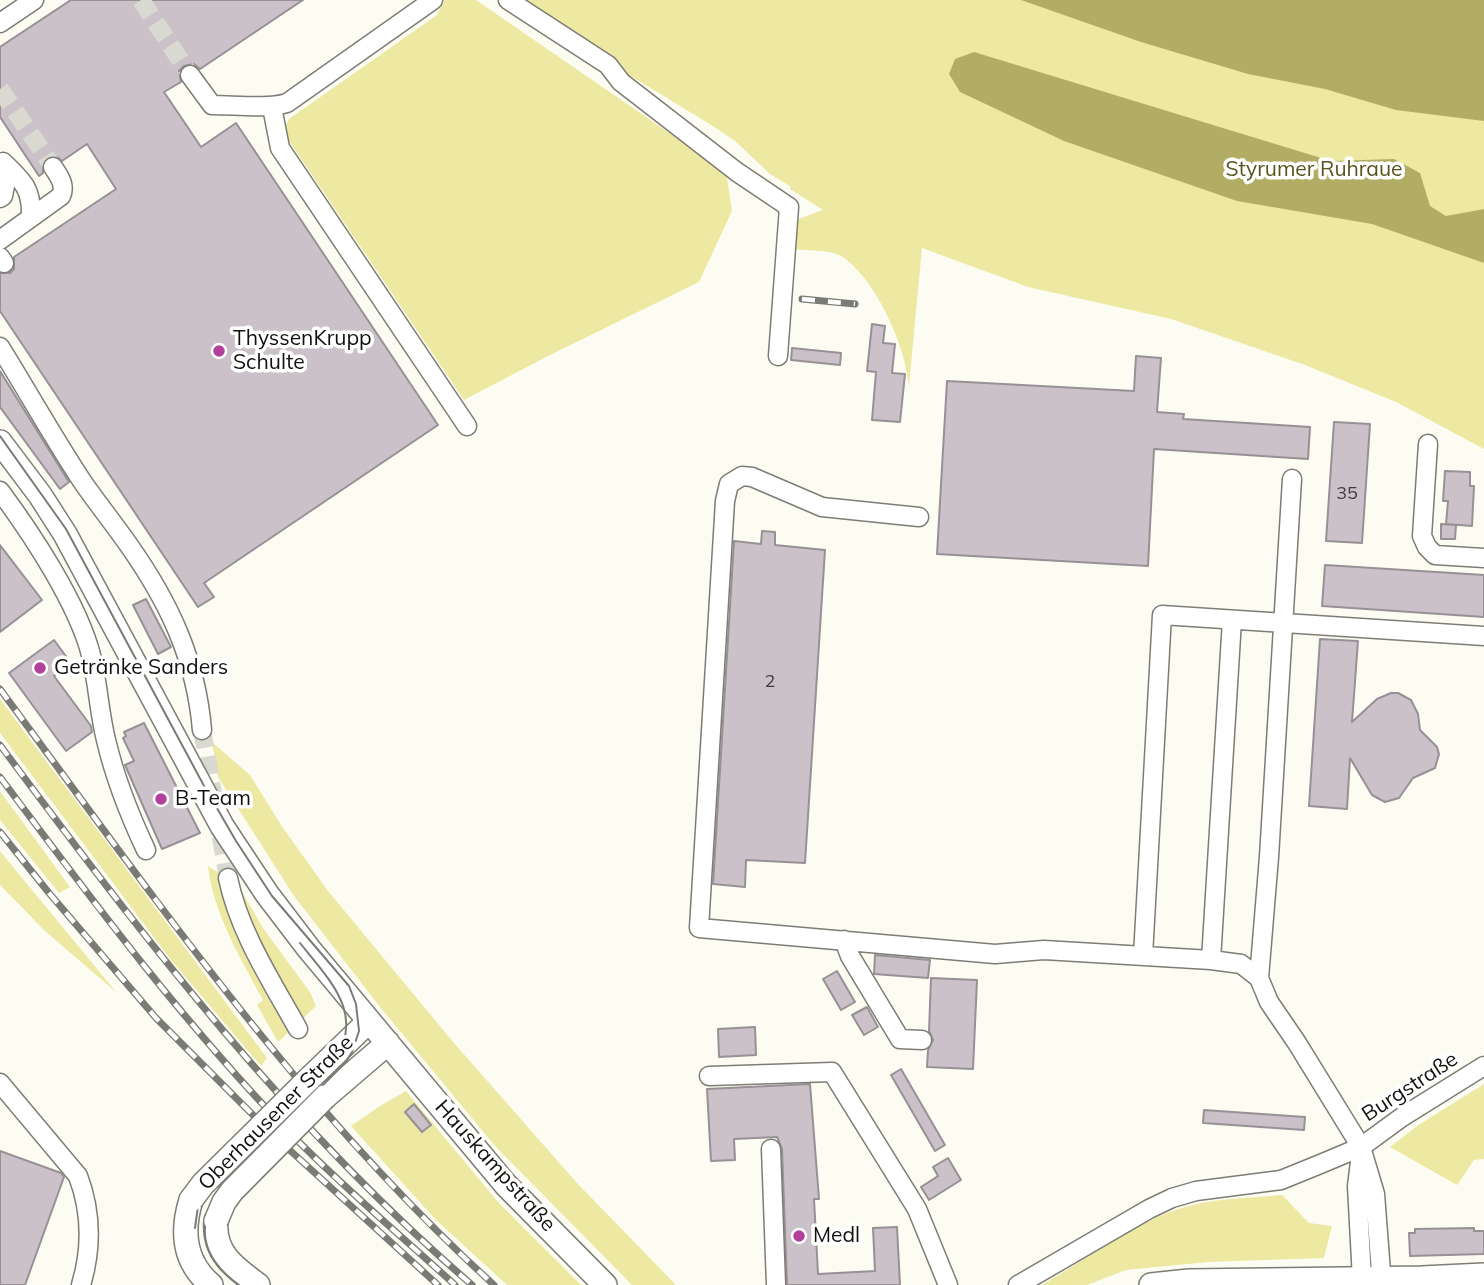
<!DOCTYPE html>
<html>
<head>
<meta charset="utf-8">
<style>
	body { margin:0 }
	canvas { display:block; background:#fcfcf3 }
</style>
</head>
<body>
<canvas width="1484" height="1285"></canvas>
<script>
const c = document.querySelector('canvas').getContext('2d');
c.lineJoin = 'round';
function paint(path, color) {
  c.fillStyle = color;
  c.fill(path, 'evenodd');
}
function stroke(path, color, width, dash) {
  c.strokeStyle = color;
  c.lineWidth = width;
  c.lineCap = dash ? 'butt' : 'round';
  c.setLineDash(dash || []);
  c.stroke(path);
}
function write(font, color, halo, rows, align = 'center') {
  c.font = font + ' Mulish,sans-serif';
  c.lineWidth = 7;
  c.setLineDash([]);
  c.textBaseline = 'middle';
  c.strokeStyle = halo;
  c.fillStyle = color;
  for (const [text, x, y, turn = 0] of rows) {
    c.save();
    c.translate(x, y);
    c.rotate((+turn || 0) * Math.PI / 180);
    c.textAlign = isNaN(turn) ? turn : align;
    if (halo) c.strokeText(text, 0, 0);
    c.fillText(text, 0, 0);
    c.restore();
  }
}
const green = new Path2D(`
	M445,0H476L726,172L732,211L699,282L548,356L464,400L283,132L289,119L437,15Z
	M520,0H1484V449L1396,402L1305,365L1171,319L1028,287L922,248L909,386C906,347 875,277 841,256C829,249 807,251 793,249L796,220L823,210L790,189V186L770,174L735,141L716,128L544,23Z
	M0,699L267,1058L261,1066L171,960L0,733Z
	M212,742L250,775L281,825L328,891L454,1043L577,1183L676,1285H632L495,1146L380,1007L294,896L218,777Z
	M0,791L70,887L59,893L0,820Z
	M0,851L116,992L45,931L0,885Z
	M208,866L238,885L263,928L310,992L316,1006L278,1042L257,1005L263,1000C241,959 213,913 208,866Z
	M1484,1084V1159L1474,1160L1457,1185L1390,1147L1417,1126Z
	M406,1091L498,1202L581,1285H507L436,1220L351,1126L380,1106Z
	M1282,1195L1309,1223L1332,1226L1324,1258L1208,1262L1126,1270L1087,1285H1042C1083,1261 1140,1219 1185,1207C1216,1198 1249,1198 1282,1195Z`);
const water = new Path2D(`
	M1021,0H1484V121L1396,110L1325,89L1248,74L1141,42Z
	M974,52L1331,161L1394,159L1420,173L1430,206L1446,216L1484,209V263L1372,224L1237,201L1064,141L960,92L949,74L955,59Z`);
const building = new Path2D(`
	M71,0H303L200,69L194,64L184,66L179,71L181,82L164,92L201,147L236,123L438,425L204,583L214,597L198,607L0,311V273H10L14,269V257L116,189L87,144L62,161L57,157H47L43,163V173L39,176L0,117V47Z
	M872,324L885,326L883,343L895,344L892,373L905,374L900,422L872,420L876,372L867,371Z
	M792,348L841,353L840,365L791,360Z
	M1136,356L1161,358L1157,412L1184,414L1183,419L1310,427L1308,459L1154,449L1148,566L937,554L947,381L1134,391Z
	M0,371L69,482L60,489L0,407Z
	M1334,422L1370,424L1362,543L1326,541Z
	M1445,471L1470,472V486H1474L1472,526L1446,524L1448,501H1443Z
	M1441,524L1456,525L1455,539H1441Z
	M762,531L775,532V545L825,550L805,863L746,860L745,887L713,884L734,541L761,544Z
	M0,545L42,600L0,632Z
	M1325,565L1484,575V617L1322,606Z
	M146,599L171,647L158,654L133,605Z
	M1320,639L1358,641L1352,722L1377,699L1391,693H1398L1411,700L1418,714L1420,730L1437,747L1439,754L1435,768L1413,778L1399,798L1385,802L1372,795L1350,758L1347,809L1309,806Z
	M54,640L71,663L54,676L91,726L92,732L66,751L9,673Z
	M144,723L200,833L162,849L125,765L134,761L123,738L126,736L124,732Z
	M875,955L930,960L928,978L874,974Z
	M837,971L855,1002L841,1010L823,979Z
	M931,978L977,980L973,1069L927,1067L928,1050L933,1040L929,1031Z
	M867,1007L878,1027L864,1035L852,1015Z
	M755,1027L756,1055L719,1057L718,1029Z
	M901,1069L945,1145L935,1151L891,1075Z
	M810,1084L819,1199H814L818,1274L875,1271L873,1228L897,1227L900,1285H787L782,1149L777,1137L734,1139L735,1160L711,1161L707,1089Z
	M414,1104L431,1125L422,1132L405,1112Z
	M1204,1110L1305,1117L1304,1130L1203,1123Z
	M0,1151L61,1173L64,1177L25,1285H0Z
	M948,1158L961,1180L929,1200L921,1187L938,1176L933,1167Z
	M1474,1228V1231H1484V1254L1410,1256L1409,1233H1415V1229Z`);
const minorTunnel = new Path2D(`
	M141,0L190,75
	M0,89L53,167
	M202,730L228,878`);
const minor = new Path2D(`
	M508,0L608,65L621,82L737,172L789,207L778,356
	M0,23L34,0
	M190,75L212,105C235,105 267,109 287,103L433,0
	M272,107L280,148L467,426
	M0,198L3,196L6,181L3,162C23,181 32,189 31,217
	M0,240L61,196C66,185 59,176 53,167
	M0,257L4,263
	M0,347C28,392 54,439 84,484C98,504 114,524 128,544C169,602 196,659 202,730
	M1428,444L1422,536L1427,547L1435,555L1484,558
	M1292,479L1269,857L1259,978L1269,1002L1297,1043L1361,1147L1375,1194L1382,1285
	M0,491C32,534 78,604 91,655C98,683 99,712 106,740C115,778 129,814 146,850
	M919,517L822,507L752,477L742,476L729,484L725,501L699,928L995,954L1044,950L1211,960L1241,964L1259,978
	M228,878C239,932 272,982 298,1029
	M844,940L850,956L900,1039L922,1040
	M1143,956L1162,615L1484,636
	M1211,960L1232,620
	M709,1076L832,1072L917,1209L948,1285
	M0,1083L78,1176C92,1213 92,1248 81,1285
	M771,1149L776,1285
	M1361,1154L1357,1186L1362,1279
	M1018,1285L1149,1209L1172,1198L1196,1191L1281,1180L1318,1165L1361,1147L1402,1117L1484,1066`);
const major = new Path2D(`
	M0,442L40,495L65,534L222,826L267,894L309,949L506,1185L605,1285
	M309,1079L369,1021
	M325,1097L388,1043
	M191,1200C181,1232 184,1262 211,1285
	M216,1221C213,1253 235,1268 258,1285
	M1151,1285L1189,1281L1422,1278L1484,1275`);
const tram = new Path2D(`
	M0,436L66,529L203,784L236,841L272,896L349,986L356,1004L359,1031L352,1052L345,1063L223,1185C194,1224 200,1257 239,1285
	M300,943C331,982 367,1015 332,1065
	M195,1228L198,1206L214,1184`);
const rail = new Path2D(`
	M802,299L855,304
	M0,689C153,896 302,1111 494,1285
	M0,745C145,940 287,1125 472,1285
	M0,777C92,900 184,1024 291,1134C343,1187 400,1235 455,1285
	M0,832L49,893L156,1018L272,1134L438,1285`);
const majorBridge = new Path2D(`
	M191,1200L203,1184L309,1079
	M216,1221L224,1202L232,1191L325,1097`);
const markers = [
	[219,351,7,"#b2419d"],
	[40,668,7,"#b2419d"],
	[161,799,7,"#b2419d"],
	[799,1236,7,"#b2419d"]
];
const numberNames = [
	["35",1347,494],
	["2",770,682]
];
const parkNames = [
	["Styrumer Ruhraue",1314,170]
];
const poiNames = [
	["ThyssenKrupp",233,339],
	["Schulte",233,363],
	["Getränke Sanders",54,668],
	["B-Team",175,799],
	["Medl",813,1236]
];
const streetNames = [
	["Burgstraße",1410,1087,-33],
	["Oberhausener Straße",276,1113,-45],
	["Hauskampstraße",495,1166,48]
];
paint(green, '#eee9a2');
paint(water, '#b2ad64');
paint(building, '#cac2c8');
stroke(building, '#979095', 2);
stroke(minorTunnel, '#d9d9d1', 18, [18, 9]);
stroke(minor, '#7d7d76', 21);
stroke(major, '#7d7d76', 26);
stroke(minor, '#fff', 18);
stroke(major, '#fff', 23);
stroke(tram, '#7b7b76', 2);
stroke(rail, '#7b7b76', 7);
stroke(rail, '#fff', 4.5, [13]);
stroke(majorBridge, '#7d7d76', 26, []);
stroke(majorBridge, '#fff', 23);
for (const [x, y, r, color] of markers) {
  const dot = new Path2D();
  dot.arc(x, y, r, 0, 2 * Math.PI);
  c.fillStyle = color;
  c.fill(dot);
  stroke(dot, '#fff', 2.5);
}
write('18px', '#3f3d3c', null, numberNames);
write('21px', '#58541d', '#fff', parkNames);
write('21px', '#11110e', '#fff', poiNames, 'left');
write('21px', '#11110e', '#fff', streetNames);
</script>
</body>
</html>
